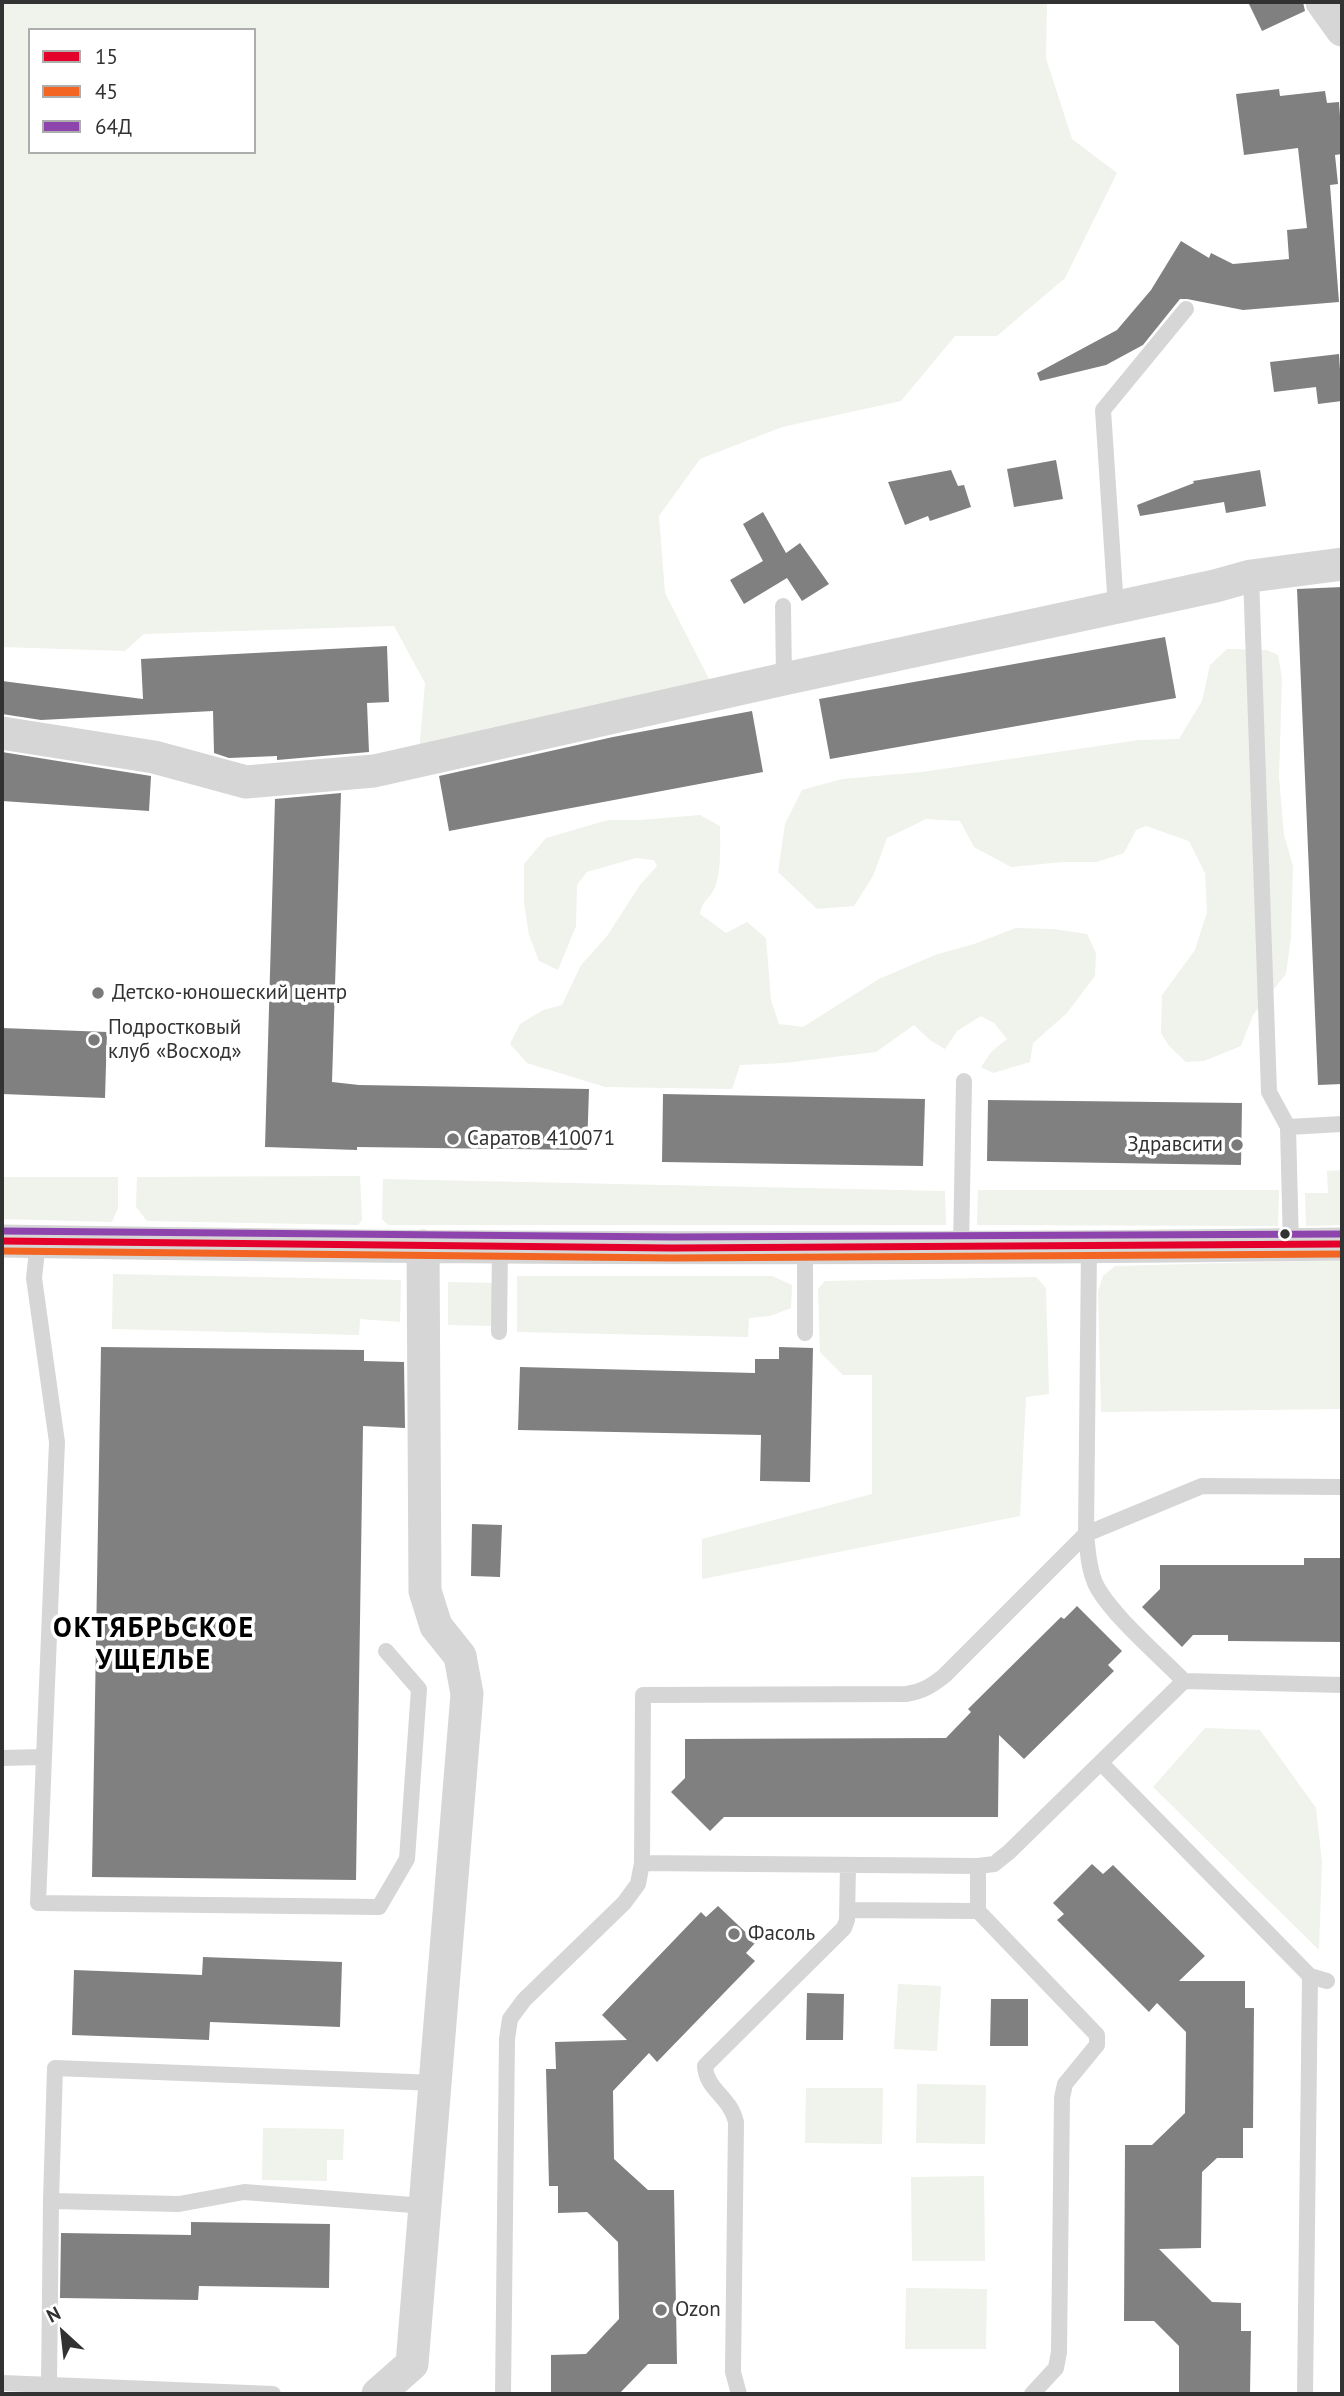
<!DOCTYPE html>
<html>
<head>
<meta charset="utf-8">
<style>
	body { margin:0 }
	#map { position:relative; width:1344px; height:2396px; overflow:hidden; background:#fff; font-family:"PT Sans",sans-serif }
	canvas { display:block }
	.frame { position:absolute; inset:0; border:4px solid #323232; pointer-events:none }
	.legend { position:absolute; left:28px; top:28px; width:228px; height:126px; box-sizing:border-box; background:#fff; border:2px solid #adadad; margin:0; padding:9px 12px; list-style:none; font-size:21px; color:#323232 }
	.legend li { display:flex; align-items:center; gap:14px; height:35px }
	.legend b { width:35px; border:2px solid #adadad }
	.north { position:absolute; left:28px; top:2298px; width:70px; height:70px; -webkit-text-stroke:5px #fff; paint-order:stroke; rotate:333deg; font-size:19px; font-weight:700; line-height:28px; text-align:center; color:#323232 }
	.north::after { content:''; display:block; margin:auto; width:24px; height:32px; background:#323232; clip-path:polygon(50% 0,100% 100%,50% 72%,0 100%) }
</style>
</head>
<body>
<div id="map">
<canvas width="1344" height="2396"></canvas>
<div class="frame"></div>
<ul class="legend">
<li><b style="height:9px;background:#e4002b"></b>15</li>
<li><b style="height:9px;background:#f26522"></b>45</li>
<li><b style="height:9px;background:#8e44ad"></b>64Д</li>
</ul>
<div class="north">N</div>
</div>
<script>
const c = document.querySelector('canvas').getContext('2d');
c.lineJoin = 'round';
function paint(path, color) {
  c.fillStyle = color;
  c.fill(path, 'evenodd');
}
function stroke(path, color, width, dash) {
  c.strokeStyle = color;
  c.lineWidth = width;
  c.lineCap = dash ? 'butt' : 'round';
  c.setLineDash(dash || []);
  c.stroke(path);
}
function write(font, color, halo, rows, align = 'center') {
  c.font = font + ' "PT Sans",sans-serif';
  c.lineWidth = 7;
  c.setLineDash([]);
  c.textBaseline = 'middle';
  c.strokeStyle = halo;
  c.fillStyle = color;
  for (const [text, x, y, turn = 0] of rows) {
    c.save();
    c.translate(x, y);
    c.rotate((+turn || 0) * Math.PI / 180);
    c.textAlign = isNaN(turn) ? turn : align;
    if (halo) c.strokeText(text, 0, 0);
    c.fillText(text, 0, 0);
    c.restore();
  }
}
const green = new Path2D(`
	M2,2H1047L1046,58L1072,139L1117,173L1065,278L997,336H955L901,401L782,427L700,459L659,516L665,593L710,681L419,753L425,683L394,626L144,634L125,651L2,647ZM30,30H254V152H30Z
	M1227,649L1267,650L1278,655L1282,678L1279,777L1284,835L1293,866L1291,938L1286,974L1253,1015L1241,1046L1204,1061L1186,1062L1169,1046L1161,1033L1162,995L1195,950L1207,912L1205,873L1189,841L1146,826L1136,830L1124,853L1097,862H1063L1011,867L974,847L960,821L926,819L887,838L873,876L854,906L817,909L778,872L785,824L802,790L842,779L922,772L1139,740L1179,739L1202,701L1210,665Z
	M700,815L720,826C720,843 722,873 714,889C709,901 703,898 700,914L726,933L747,922L766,938L771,1000L779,1024L803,1027L879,979L935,955L974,944L1016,928L1053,929L1087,934L1096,953L1095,976L1066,1014L1033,1043L1030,1062L993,1073L981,1067L991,1052L1007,1039L994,1023L981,1016L957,1031L945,1049L930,1040L914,1025L876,1052L784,1063L740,1065L732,1089L605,1087L527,1063L510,1044L520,1024L543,1010L562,1005L581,965L607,936L640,885L657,866L654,860L636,858L587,872L577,885L576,926L558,970L539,961L529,935L524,903V864L546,838L608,820H639Z
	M1342,1170V1225L1306,1226L1305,1193H1328L1327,1171Z
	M360,1176L362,1220L358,1225L147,1221L136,1207L137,1177Z
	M2,1177H118V1208L112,1222L2,1219Z
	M383,1179L945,1191L946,1225H388L382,1219Z
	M978,1190H1279L1278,1226L977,1225Z
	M1342,1260V1409L1101,1412L1098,1291L1103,1276L1115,1266Z
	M113,1274L401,1280L400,1322L360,1319L359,1335L112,1329Z
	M517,1276H772L792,1285L791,1308L770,1316L749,1318L748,1337L517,1332Z
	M1036,1277L1046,1288L1049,1394L1026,1397L1020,1516L702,1579V1539L872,1494V1375H843L820,1352L818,1289L825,1281Z
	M448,1282L494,1283V1326L448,1325Z
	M1205,1728L1260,1730L1316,1808L1322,1862L1319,1950L1153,1787Z
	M898,1984L941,1986L937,2051L894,2049Z
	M917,2084L986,2085L985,2144L916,2143Z
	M806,2088H883L882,2144L805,2143Z
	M263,2128L344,2129L343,2160H327V2181L262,2180Z
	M984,2176L985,2261H912L911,2177Z
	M906,2288L987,2289L986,2349H905Z`);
const building = new Path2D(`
	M1248,2H1303L1305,11L1262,31Z
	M1279,89L1280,96L1325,91L1327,103L1339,102L1340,116H1342V154L1335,155L1338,184L1330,185L1339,302L1243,310L1187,299H1180L1143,345L1106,365L1040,381L1037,373L1117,330L1151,290L1181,241L1209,258L1211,253L1233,264L1289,259L1287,230L1307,228L1298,148L1244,155L1236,94Z
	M1339,354L1342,401L1318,404L1316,387L1274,392L1270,362Z
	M1056,460L1063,499L1014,507L1007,469Z
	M951,470L958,486L964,485L971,507L930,521L928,516L905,525L888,482Z
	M1260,470L1266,506L1226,513L1224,502L1140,516L1137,505L1194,483L1193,481Z
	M763,512L786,553L800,543L829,584L802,601L787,578L744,604L730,580L763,561L743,524Z
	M1342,587V1084L1318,1085L1297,589Z
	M1165,637L1176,698L830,759L819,699Z
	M387,646L389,702L367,703L369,752L277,760V756L229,758L214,753L213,711L41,720L2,714V681L143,699L141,659Z
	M752,711L763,772L449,831L439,776L613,737Z
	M2,752L151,776L149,811L2,801Z
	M341,793L332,1082L359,1085L589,1089L587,1150L357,1147V1150L265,1147L275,799Z
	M2,1028L107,1032L105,1098L2,1094Z
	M663,1094L925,1099L923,1166L662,1162Z
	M988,1100L1242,1103L1241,1165L987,1161Z
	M101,1347L364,1350V1361L404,1362L405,1428L363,1426L356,1880L92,1877Z
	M779,1347L813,1348L810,1482L760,1481L761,1435L518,1430L520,1367L755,1373V1359H779Z
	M472,1524L502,1525L500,1577L471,1576Z
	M1304,1558H1342V1642L1228,1641V1635H1193L1182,1647L1142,1607L1160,1589V1565H1304Z
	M1077,1606L1122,1651L1108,1665L1114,1671L1024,1759L999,1735L998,1817H724L710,1831L671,1792L685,1778V1739L946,1738L971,1712L968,1709L1061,1617L1064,1619Z
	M1092,1864L1103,1874L1113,1865L1205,1956L1179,1981H1245V2008H1254L1253,2128H1243V2158H1217L1202,2172L1201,2248L1159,2249L1212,2302L1241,2303V2331H1251L1250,2394H1179V2346L1154,2321H1124L1125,2145H1152L1185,2113L1186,2032L1157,2003L1149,2012L1057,1920L1064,1914L1053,1903Z
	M718,1906L756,1942L746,1953L755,1961L657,2062L649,2053L613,2091L614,2159L648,2190H674L677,2364H648L619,2394H551V2355L586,2354L619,2319L618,2242L587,2212L558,2213V2186H549L546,2069H556L555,2042L627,2040L602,2015L701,1912L706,1917Z
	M203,1957L342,1962L340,2027L210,2022L209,2040L72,2035L74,1970L202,1975Z
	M807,1993L844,1994L843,2040H806Z
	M991,1999H1028V2046H990Z
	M191,2222L330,2224L329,2288L199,2286L198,2300L60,2298L61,2233L191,2235Z`);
const lane = new Path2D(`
	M1251,576L1269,1092L1288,1127L1291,1245
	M783,606L784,679
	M1116,608L1103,410L1186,309
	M1288,1127L1342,1124
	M38,1242L34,1278L57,1442L38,1903L379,1907L407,1859L419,1689L386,1651
	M961,1249L964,1081
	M499,1332L500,1247
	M805,1333V1249
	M1184,1681L1342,1685
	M2,1758L43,1757
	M1101,1763L1310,1976L1305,2394
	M642,1863L978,1866L994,1864L1009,1852L1184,1681C1160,1656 1109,1613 1095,1583C1088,1567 1088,1550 1086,1534L1089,1248
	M978,1866V1911L1097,2035V2045L1065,2084L1062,2098L1059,2352L1056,2368L1032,2394
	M847,1910L978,1911
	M1310,1976L1327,1981
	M51,2201L55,2068L436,2083
	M2,2383L273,2394
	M49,2385L51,2201L179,2204L244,2192L425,2206
	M503,2394L507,2039L510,2019L524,2000L624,1903L638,1884L642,1863L643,1695L906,1694C922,1692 931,1686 944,1676L1086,1534L1202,1486L1342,1487
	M739,2394L733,2372L736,2122C730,2096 706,2090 705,2066L844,1928L847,1920L848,1865`);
const street = new Path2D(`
	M1322,2L1342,30
	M2,733L154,757L246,782L374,771L784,679L1215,586L1251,576L1342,564
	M2,1241C449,1249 895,1250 1342,1244
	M378,2394L412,2364L467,1694L460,1656L436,1626L425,1591L423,1246`);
const bus1 = new Path2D(`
	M2,1241L672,1248L1342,1244`);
const bus2 = new Path2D(`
	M2,1251L672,1258L1342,1254`);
const bus3 = new Path2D(`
	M2,1231L672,1237L1342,1234`);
const markers = [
	[98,993,7,"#7a7a7a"],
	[94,1040,7,"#7a7a7a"],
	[453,1139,7,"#7a7a7a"],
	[1237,1145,7,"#7a7a7a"],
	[1285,1234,6,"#323232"],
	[734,1934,7,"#7a7a7a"],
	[661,2310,7,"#7a7a7a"]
];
const poiNames = [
	["Детско-юношеский центр",112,993],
	["Подростковый",108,1028],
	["клуб «Восход»",108,1052],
	["Саратов 410071",467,1139],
	["Здравсити",1223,1145,"right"],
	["Фасоль",748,1934],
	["Ozon",675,2310]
];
const districtNames = [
	["ОКТЯБРЬСКОЕ",154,1629],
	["УЩЕЛЬЕ",154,1661]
];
paint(green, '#f0f2ec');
paint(building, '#808080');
stroke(lane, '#d6d6d6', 16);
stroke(street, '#d6d6d6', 33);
stroke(bus1, '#e4002b', 7);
stroke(bus2, '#f26522', 7);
stroke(bus3, '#8e44ad', 7);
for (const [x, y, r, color] of markers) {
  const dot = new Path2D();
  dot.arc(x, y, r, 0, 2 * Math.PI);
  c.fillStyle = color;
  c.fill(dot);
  stroke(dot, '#fff', 2.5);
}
write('21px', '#323232', '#fff', poiNames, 'left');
c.letterSpacing = '2px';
write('bold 28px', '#000', '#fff', districtNames);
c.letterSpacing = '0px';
</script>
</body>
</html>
